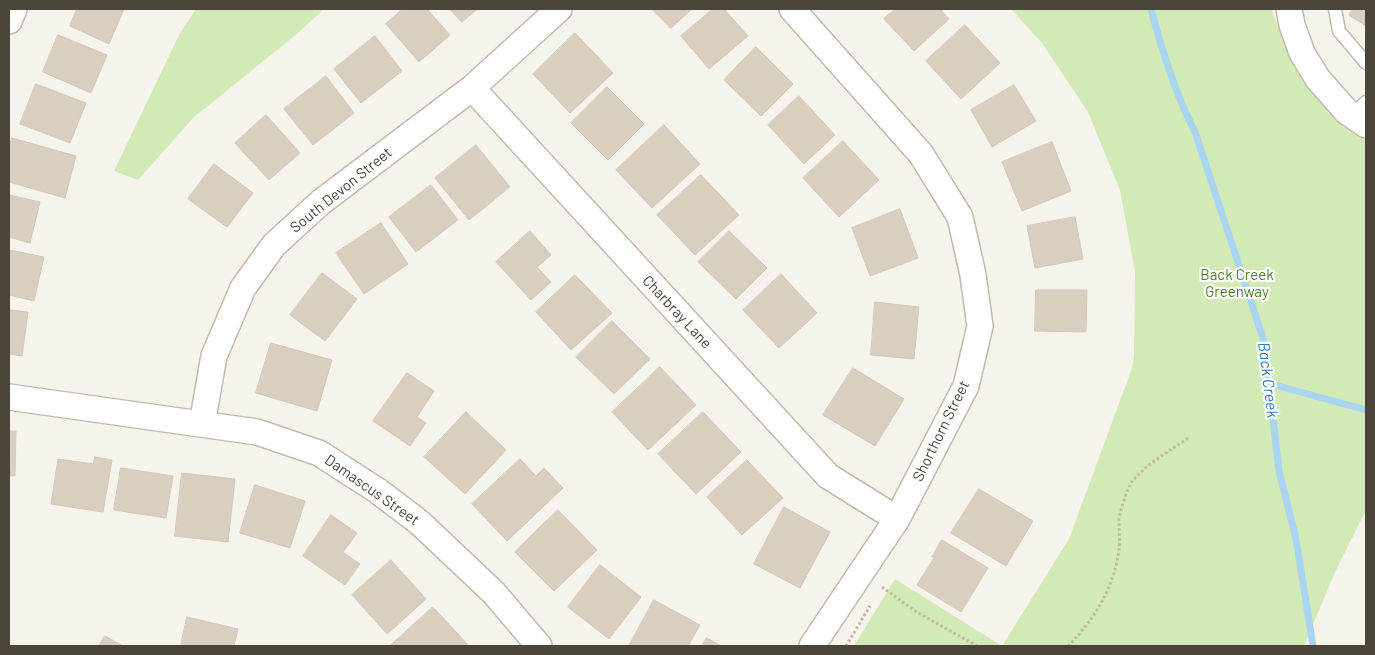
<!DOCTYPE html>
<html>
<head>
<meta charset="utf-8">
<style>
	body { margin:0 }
	#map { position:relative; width:1375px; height:655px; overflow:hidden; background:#f6f3ec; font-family:Barlow,sans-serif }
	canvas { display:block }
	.frame { position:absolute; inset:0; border:10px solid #4b4439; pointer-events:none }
</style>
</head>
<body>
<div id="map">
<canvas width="1375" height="655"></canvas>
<div class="frame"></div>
</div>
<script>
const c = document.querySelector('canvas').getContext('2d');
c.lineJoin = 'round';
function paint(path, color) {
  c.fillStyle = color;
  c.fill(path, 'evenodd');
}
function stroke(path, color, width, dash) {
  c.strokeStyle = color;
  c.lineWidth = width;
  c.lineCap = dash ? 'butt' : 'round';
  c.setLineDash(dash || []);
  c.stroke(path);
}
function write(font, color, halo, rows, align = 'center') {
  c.font = font + ' Barlow,sans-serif';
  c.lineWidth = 4.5;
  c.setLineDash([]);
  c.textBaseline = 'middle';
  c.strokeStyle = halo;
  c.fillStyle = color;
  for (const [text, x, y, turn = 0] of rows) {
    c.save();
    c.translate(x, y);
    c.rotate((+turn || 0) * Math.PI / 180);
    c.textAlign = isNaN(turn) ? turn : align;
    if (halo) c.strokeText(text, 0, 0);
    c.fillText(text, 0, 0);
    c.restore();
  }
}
const green = new Path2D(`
	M196,9H324L298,33L193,118L138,180L114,171L179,35Z
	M1011,9H1272L1274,18L1327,112L1366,136V510L1336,570L1304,646H854L895,579L1002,646L1069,539L1132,368L1134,356L1135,272L1120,190L1088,112L1042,43Z`);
const stream = new Path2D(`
	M1151,9C1162,51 1175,93 1195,132L1264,341L1279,471L1296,539L1313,646
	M1268,383L1366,410`);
const building = new Path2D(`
	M77,9H124L109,44L70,26Z
	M403,9H427L450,35L419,62L386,24Z
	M450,9H477L462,22Z
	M652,9H692L671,28Z
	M713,9H724L748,36L709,69L681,36Z
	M896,9H940L949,19L914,51L884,19Z
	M1353,9H1366V26L1349,15Z
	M965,25L1000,63L961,99L926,61Z
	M575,33L613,73L570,113L533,74Z
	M58,35L107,55L91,93L43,72Z
	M375,36L402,71L361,103L334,69Z
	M756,47L793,84L761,116L724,80Z
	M326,76L354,113L313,145L284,109Z
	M36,84L86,103L70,143L20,124Z
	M1014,85L1036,121L992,147L971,110Z
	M607,87L644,124L608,160L571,123Z
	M799,96L835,135L804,164L768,125Z
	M266,115L300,153L269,180L235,143Z
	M664,125L700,164L652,208L616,170Z
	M12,138L76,156L65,198L9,182V149Z
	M843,141L879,180L839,217L803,178Z
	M1052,142L1071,191L1022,211L1002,162Z
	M476,145L510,187L469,220L435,178Z
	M214,164L253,193L227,227L188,199Z
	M701,175L739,215L695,255L657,215Z
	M431,185L458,220L416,252L389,217Z
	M9,195L40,202L30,243L9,237Z
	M900,209L918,258L870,276L852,228Z
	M1075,217L1083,259L1035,268L1027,226Z
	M381,223L408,264L364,294L336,253Z
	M530,231L551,255L537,267L551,282L531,300L496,262Z
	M729,231L767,268L736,299L698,262Z
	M9,250L44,257L34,301L9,295Z
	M322,273L357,299L325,341L290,315Z
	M781,274L817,313L779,348L743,310Z
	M575,275L612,313L571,350L536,312Z
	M1036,290H1087L1086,332L1035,331Z
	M875,302L919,307L914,359L871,355Z
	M9,310L28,312L22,356L9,354Z
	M612,321L650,359L614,394L576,357Z
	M271,343L332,360L317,411L256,393Z
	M660,367L696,405L648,450L612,412Z
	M853,368L904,399L875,446L823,415Z
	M407,373L434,391L417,417L426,423L410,446L373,421Z
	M466,412L506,450L465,494L424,457Z
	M703,412L741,452L696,494L658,454Z
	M9,431H16L15,476H9Z
	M95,457L112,460L103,512L51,504L58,459L93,464Z
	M520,459L536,476L544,468L563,488L507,541L472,504Z
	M747,460L783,498L742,535L707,497Z
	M121,468L173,476L166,518L114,510Z
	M182,473L235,479L228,542L175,536Z
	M255,485L305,501L290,548L240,533Z
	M979,489L1033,521L1006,566L951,533Z
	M784,507L830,532L800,588L754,564Z
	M558,510L597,550L554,591L515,552Z
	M331,515L357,533L343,552L360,564L345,585L303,556Z
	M942,540L988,568L961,612L917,585L934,558L932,557Z
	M391,560L426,599L387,634L352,595Z
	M600,565L641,597L609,639L568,607Z
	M654,600L700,625L688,646H629Z
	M433,607L469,646H390Z
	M187,617L238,629L234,646H181Z
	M105,636L123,646H99Z
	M707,638L721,646H702Z`);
const path = new Path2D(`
	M882,587L915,611L977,646
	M846,646L870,606
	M1068,646C1094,620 1114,588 1119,550C1120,540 1119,530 1119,519C1120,511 1127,490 1131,483C1143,466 1171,450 1188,438`);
const service = new Path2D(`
	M1335,9L1339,31L1366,63
	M1352,115L1366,102`);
const minor = new Path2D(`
	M792,9L921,154L960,217L973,275L980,326L966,386L897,519L812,646
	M1289,9L1292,25L1302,53L1318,79L1347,112L1366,125
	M9,21L14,9
	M472,88L828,476L897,519
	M9,397L257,432L319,453L378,491L420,523L494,593L539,646
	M202,424L214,356L243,288L274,245L321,202L472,88L559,9`);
const streetNames = [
	["South Devon Street",341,190,-39],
	["Charbray Lane",677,312,47],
	["Shorthorn Street",941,431,-64],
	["Damascus Street",372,490,35]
];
const parkNames = [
	["Back Creek",1237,275],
	["Greenway",1237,292]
];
const waterNames = [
	["Back Creek",1268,380,83]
];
paint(green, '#d2eab5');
stroke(stream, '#a9d4f2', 7);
paint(building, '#d8cfc1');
stroke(building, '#d3c7b4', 1);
stroke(service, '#c2bbae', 15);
stroke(minor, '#c2bbae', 28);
stroke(path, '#c4b79f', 3, [2.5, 2.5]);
stroke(service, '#fff', 12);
stroke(minor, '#fff', 25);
write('15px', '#4b4439', '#fff', streetNames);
write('15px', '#4a7f2a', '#fff', parkNames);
write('italic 16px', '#2e7ab2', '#fff', waterNames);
</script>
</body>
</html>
